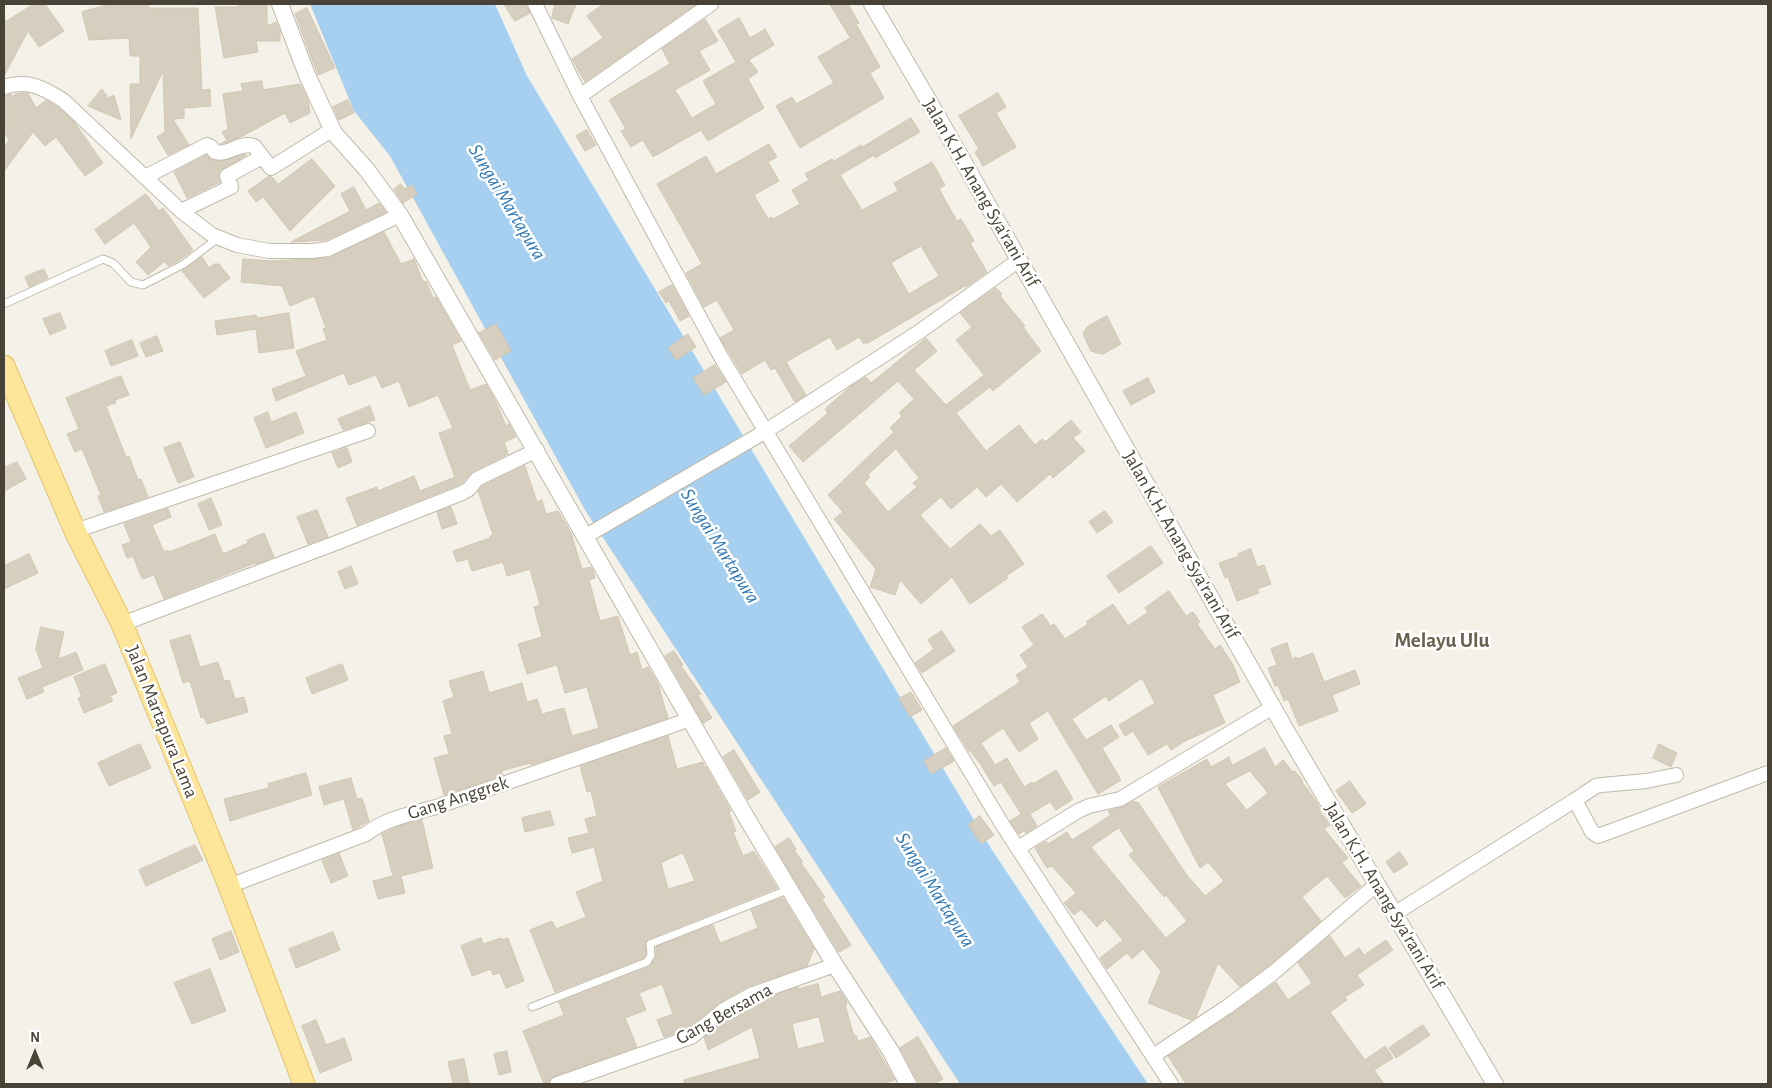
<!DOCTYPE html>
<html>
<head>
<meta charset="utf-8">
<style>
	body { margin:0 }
	#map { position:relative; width:1772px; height:1088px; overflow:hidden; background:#f4f1e9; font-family:"Alegreya Sans",sans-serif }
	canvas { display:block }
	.frame { position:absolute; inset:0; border:5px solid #484237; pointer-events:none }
	.north { position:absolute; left:10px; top:1028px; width:50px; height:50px; -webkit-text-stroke:4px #fff; paint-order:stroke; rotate:0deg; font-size:14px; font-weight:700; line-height:20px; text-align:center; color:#484237 }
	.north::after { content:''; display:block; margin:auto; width:18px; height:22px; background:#484237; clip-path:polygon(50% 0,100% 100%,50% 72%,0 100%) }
</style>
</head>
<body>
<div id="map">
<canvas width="1772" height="1088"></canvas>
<div class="frame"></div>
<div class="north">N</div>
</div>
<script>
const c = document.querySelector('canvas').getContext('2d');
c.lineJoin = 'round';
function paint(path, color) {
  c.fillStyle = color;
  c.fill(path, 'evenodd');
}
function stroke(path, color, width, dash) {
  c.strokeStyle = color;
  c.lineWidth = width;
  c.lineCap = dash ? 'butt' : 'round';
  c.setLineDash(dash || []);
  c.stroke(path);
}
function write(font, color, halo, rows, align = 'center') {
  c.font = font + ' "Alegreya Sans",sans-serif';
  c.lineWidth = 5;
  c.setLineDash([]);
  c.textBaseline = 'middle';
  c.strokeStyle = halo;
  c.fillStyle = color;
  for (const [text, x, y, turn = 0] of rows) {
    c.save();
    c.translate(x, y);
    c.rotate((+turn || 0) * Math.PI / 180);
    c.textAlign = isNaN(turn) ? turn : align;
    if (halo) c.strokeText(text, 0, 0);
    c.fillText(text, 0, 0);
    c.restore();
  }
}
const water = new Path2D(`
	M310,4H495L527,76L992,850L1148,1084H960L585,510L390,156L354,111Z`);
const building = new Path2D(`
	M34,4H45L64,31L39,47L28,31L4,76V23Z
	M111,4H149L148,8H198L202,90L210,89L211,106L184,108V118L173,119L189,145L168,155L157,137L165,132L163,71L131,139L130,84H140V56H130L129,38L89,40L82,12Z
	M238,4H267V26L276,22L280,31V41H256L258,52L224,58L215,7H238Z
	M504,4H526L530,13L515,21Z
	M555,4H576L568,24L552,18Z
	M604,4H696L585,82L572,59L603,38L587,16Z
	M830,4H848L859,23L856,24L880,67L870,73L884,98L800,148L776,106L792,97L796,104L834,83L818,57L850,38Z
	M307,8L335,68L318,75L295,14Z
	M739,18L750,38L765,29L774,45L749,60L758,72L748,79L764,108L708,141L701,130L653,157L643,140L631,147L621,131L626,129L609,100L670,64L662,49L705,19L718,41L699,51L710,70L675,90L692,118L716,104L703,81L736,62L718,31Z
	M262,81L263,90L300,84L308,100L310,113L290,123L285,113L239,138L220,144L227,140L222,132L228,129L223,94L243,91L241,84Z
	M102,89L108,98L114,95L121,120L88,106Z
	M18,93H28L36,108L46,100L59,108L74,122L103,163L85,176L56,137L45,146L33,132L4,171V147L9,140L4,131V96L11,94L12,96Z
	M998,93L1006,107L996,113L1016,147L983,166L975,152L979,149L959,116Z
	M348,100L354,113L339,120L333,107Z
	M911,118L920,132L875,158L874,155L840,175L862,210L898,191L894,183L932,162L945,185L939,189L957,221L961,219L974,241L970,243L987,272L966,287L965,286L868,343H863L859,337L837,350L830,337L786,362L806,395L795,402L775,368L771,370L765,360L742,374L720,338L734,330L717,300L704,307L686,273L702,264L657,184L706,156L716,174L769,144L777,157L768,162L779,181L754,195L768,219L772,217L773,219L800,204L792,190L809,180L805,174L832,159L834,161L861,145L862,147ZM921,246L939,276L909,294L891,263Z
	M587,130L596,145L585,151L576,136Z
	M245,154L247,155L220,171L218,175L220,182L187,198L174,172L206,155L213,160L221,161Z
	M312,159L335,186L290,231L263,197L256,202L248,191L269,176L272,177L278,184Z
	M401,184L404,189L412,185L417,194L403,203L394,189Z
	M354,187L366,210L379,203L386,212L326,240L291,242L350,211L341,194Z
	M146,194L159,211L163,208L193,250L181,259L168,266L165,261L148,275L136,262L151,247L134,223L105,244L95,230Z
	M384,232L401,264L414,259L423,282L426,281L433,298L436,297L461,341L452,345L470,390L486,384L495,400L506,426L509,424L516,437L504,442L508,454L473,471L463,482L458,485L357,525L346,498L377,487L378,491L414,476L420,491L455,477L439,433L453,428L438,395L409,407L399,381L382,388L376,375L349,385L344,373L276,401L272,389L306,376L296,351L327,340L323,329L326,328L314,296L290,306L282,286L241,282L243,259L271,261L329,258Z
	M202,257L209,268L214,264H219L230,278L204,298L182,271Z
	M44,269L48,278L29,287L25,277Z
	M672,285L689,316L680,321L669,301L666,303L659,292Z
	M996,288L1002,294L1000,296L1025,326L1023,327L1041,351L993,391L990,387L956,413L986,451L1019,425L1035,445L1042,439L1045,442L1071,420L1081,432L1073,438L1085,451L1053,478L1050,474L1017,502L1001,484L986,497L977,487L951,509L941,497L920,515L950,549L980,524L991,536L1000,530L1024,564L1006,576L1008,578L970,604L952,577L921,604L900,580L895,595L870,587L876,569L834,519L843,512L828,495L894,432L890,428L902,416L899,413L914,399L898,381L803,462L789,446L828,413L825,409L851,386L866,377L871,383L926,338L937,351L914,370L946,405L984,375L956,340L972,327L960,313ZM896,449L919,478L913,483L917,487L888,512L864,483L870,477L868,475Z
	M60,313L66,328L50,335L43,319Z
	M289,313L294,348L259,353L256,329L217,335L215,321L256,315L257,318Z
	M1107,316L1121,344L1103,354L1097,353L1091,351L1083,334L1087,327Z
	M496,324L511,351L495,360L479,333Z
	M688,334L696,347L676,360L668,348Z
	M157,336L163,351L146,357L140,343Z
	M132,340L138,356L111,366L105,351Z
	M715,365L726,382L704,395L693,378Z
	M121,376L129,395L115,400L116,403L106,406L126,457L129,456L138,480L141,479L148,497L104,512L98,496L101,495L82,449L75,452L67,434L79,429L66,398Z
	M1148,378L1155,392L1131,405L1123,391Z
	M370,406L375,420L343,430L338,419Z
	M268,412L271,422L296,412L304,433L266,448L254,418Z
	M180,442L194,477L178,483L164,448Z
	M347,448L352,462L338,468L332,453Z
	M17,462L26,479L4,491V468Z
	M525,466L537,502L542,500L546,514L558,511L571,533L582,569L591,567L593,570L595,578L589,580L600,621L618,616L630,655L637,652L642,670L648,667L658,684L668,718L531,765L530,763L501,771L503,775L444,795L434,758L449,754L444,736L452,734L443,701L454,697L449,681L483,671L489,693L522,683L527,702L537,699L542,714L564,708L572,736L599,728L587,687L565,693L557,665L527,674L518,644L542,637L534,607L540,605L530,569L507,576L503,562L472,571L468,559L457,562L453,551L490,538V536L493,535L478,491L483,486Z
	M211,498L222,525L209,530L198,504Z
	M451,507L457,524L442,529L437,512Z
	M168,509L171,517L152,525L164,552L168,550L169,552L215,534L223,554L248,543L247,540L264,533L274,557L256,564L255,563L164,599L154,575L142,579L133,556L127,558L122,545L131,542L124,524Z
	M317,510L328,537L308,544L297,517Z
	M1105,511L1113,522L1097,533L1089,522Z
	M1151,546L1163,563L1119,593L1107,576Z
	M1251,549L1257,567L1264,565L1271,584L1257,589L1259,593L1237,601L1228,577L1225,578L1219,563L1239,556L1238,554Z
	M29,554L38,573L4,589V566Z
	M351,566L358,584L345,589L338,572Z
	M1169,591L1186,616L1193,612L1200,622L1197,624L1215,649L1220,645L1232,663L1240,682L1213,695L1225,723L1185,741L1171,750L1167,744L1148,755L1133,731L1125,736L1119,725L1155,703L1142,678L1109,701L1106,696L1072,719L1086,740L1111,725L1119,737L1102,748L1121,780L1098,794L1048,711L1029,723L1038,739L1019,752L1003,728L981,743L995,765L1007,758L1024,787L1032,782L1033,784L1056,770L1073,799L1056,810L1050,802L1030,814L1037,826L1026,833L1024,831L1019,834L1010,821L1021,814L1001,782L994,786L981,765L970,751H969L953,726L1020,682L1016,675L1028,667L1020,655L1034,645L1022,627L1042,614L1051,626L1054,624L1065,639L1088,624L1086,622L1113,604L1128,626L1148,612L1145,608Z
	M41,627L64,632L58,659L76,652L83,670L42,687L44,692L27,699L18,678L43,668L36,650Z
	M942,631L955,651L922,673L915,663L934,649L928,640Z
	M190,635L200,667L218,662L224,681L229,680L235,699L244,697L248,712L207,724L204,717L201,718L190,681L183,683L170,641Z
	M1287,643L1292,659L1296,657L1297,659L1313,653L1324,682L1355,670L1360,684L1332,695L1338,711L1299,726L1288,699L1284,701L1278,685L1275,686L1268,668L1277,665L1271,649Z
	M674,651L683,665L681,666L701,694L698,695L712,718L703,723L665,656Z
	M105,664L117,693L110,696L113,701L84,713L78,698L82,697L74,677Z
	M342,664L348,680L312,694L306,678Z
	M911,692L922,710L910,717L899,699Z
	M668,736L677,769L703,762L705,768L706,767L731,811L729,813L736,831L733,832L743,856L754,851L777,888L648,939L645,942L646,954L643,958L555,992L530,930L552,921L556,929L586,917L576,892L603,881L594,847L572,853L568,838L589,833L585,819L597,816L591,791L587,792L580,766ZM683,853L695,881L668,889L661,863Z
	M140,744L151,768L109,786L98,763Z
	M1659,744L1677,753L1671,767L1653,758Z
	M946,748L954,761L931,774L924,761Z
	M1265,748L1275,767L1283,760L1293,772L1295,771L1303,781L1302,782L1314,798L1321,810L1320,811L1330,825L1324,829L1348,858L1342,863L1361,886L1345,898L1327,876L1302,897L1321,921L1268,966L1240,987L1218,963L1196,1017L1191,1020L1148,1003L1161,971L1143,949L1132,959L1127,953L1107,969L1100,958L1123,940L1105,919L1097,927L1081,909L1074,915L1064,903L1076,893L1052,866L1047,868L1035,848L1046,841L1048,844L1067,832L1072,840L1111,815L1108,811L1122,807L1134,801L1136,803L1138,802L1186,874L1205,896L1224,881L1208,862L1200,868L1158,787L1207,759L1211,767L1229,757L1232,765ZM1250,771L1268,793L1247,810L1225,784ZM1119,828L1134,851L1129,855L1164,897L1166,895L1187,921L1166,938L1091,847Z
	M734,750L760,792L748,800L723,757Z
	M306,773L312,795L230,821L224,799L269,788L268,784Z
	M351,778L357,799L362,798L369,821L353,830L344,799L324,805L319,787Z
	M1350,781L1366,804L1352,813L1336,791Z
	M550,811L554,825L525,832L522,818Z
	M980,816L994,835L981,844L968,825Z
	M422,820L433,868L401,876L405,893L378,899L373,881L393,876L382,834L402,825Z
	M789,838L796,849L794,850L803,862L801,863L825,897L822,899L851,945L839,952L775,847Z
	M195,845L203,860L146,886L139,870Z
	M1400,852L1408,864L1394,873L1386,862Z
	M339,853L348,876L331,883L322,860Z
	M783,898L814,949L807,966L749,986L719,1003L687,1029L664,1037L657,1020L673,1014L662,984L639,993L646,1010L625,1018L637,1047L554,1076L549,1082L544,1084L523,1031L564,1015L559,1002L649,967L656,957V947L713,925L720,943L758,928L751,910Z
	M231,931L239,952L220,960L212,939Z
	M333,932L340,950L296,968L289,949Z
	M1330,936L1345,958L1359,948L1364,955L1386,940L1393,950L1357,975L1364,985L1345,997L1347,1000L1330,1012L1365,1060L1385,1046L1393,1058L1374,1070L1384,1084H1186L1168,1056L1232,1014L1276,982L1288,1000L1312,983L1298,963Z
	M481,938L483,944L501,938L502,940L508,938L524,981L506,988L500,973L493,975L491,969L472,976L461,946Z
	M210,969L226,1011L192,1024L174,983Z
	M818,984L821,997L840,991L846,1000L847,1005H845L854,1036L856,1035L858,1041L870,1037L895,1080L881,1084H684V1080L760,1058L752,1027L708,1050L704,1037L729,1017L757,1002L798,987L797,989ZM819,1017L825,1042L798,1049L792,1024Z
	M316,1020L326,1045L344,1038L352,1060L320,1073L302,1026Z
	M1423,1025L1430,1035L1396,1058L1389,1048Z
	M918,1037L943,1079L933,1084H919L900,1048Z
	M507,1051L511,1072L499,1075L494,1054Z
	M464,1059L469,1084H453L448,1062Z`);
const service = new Path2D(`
	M4,304L103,259L113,263L131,282L143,285L184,264L218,238
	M532,1007L647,962L651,955L650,944L790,889`);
const minor = new Path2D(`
	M535,4L580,96L721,357L1002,824L1171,1084
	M4,87C28,79 44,88 64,101L181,211L212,235L237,245L269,251H312L328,249L400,215
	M580,96L711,4
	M145,177L207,145L211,147L215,152C228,156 240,141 254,146L271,168L333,129
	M181,211L231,187L227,176L262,157
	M75,531L368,431
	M586,536L766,431L919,332L1019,260
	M122,624L341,541L462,493L469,489L477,479L537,450
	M1575,800L1596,786L1602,785L1646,781L1676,775
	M1018,848L1078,811L1089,806L1120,799L1273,707
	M229,886L366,834C386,818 411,814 436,807L691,719
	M1394,914L1575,800L1592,832L1598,836L1768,773
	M1153,1056L1227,1007L1273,973L1376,885
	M557,1084L691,1037L724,1010L753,994L835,965`);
const tertiary = new Path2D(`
	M280,4L307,75L334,133L367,170L400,215L749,822L835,965L890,1050L908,1084
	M872,4L934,110L1288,734L1495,1084`);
const primary = new Path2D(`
	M4,366L75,531L122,624L229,886L304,1084`);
const streetNames = [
	["Jalan K.H. Anang Sya'rani Arif",981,193,60],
	["Jalan K.H. Anang Sya'rani Arif",1181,545,60],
	["Jalan Martapura Lama",162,722,68],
	["Gang Anggrek",458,798,-18],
	["Jalan K.H. Anang Sya'rani Arif",1384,896,59],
	["Gang Bersama",724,1014,-29]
];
const waterNames = [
	["Sungai Martapura",507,202,59],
	["Sungai Martapura",720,546,58],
	["Sungai Martapura",935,890,58]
];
const quarterNames = [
	["Melayu Ulu",1442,641]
];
paint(water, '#a6cff0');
paint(building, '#d6cebe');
stroke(building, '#d1c6b2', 1);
stroke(service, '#c0baab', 9);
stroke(minor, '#c0baab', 16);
stroke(tertiary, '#c0baab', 18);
stroke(primary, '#e3c368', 23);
stroke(service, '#fff', 7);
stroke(minor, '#fff', 14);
stroke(tertiary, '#fff', 16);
stroke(primary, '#fde599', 21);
write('19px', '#484237', '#fff', streetNames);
write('italic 20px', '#3077b4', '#fff', waterNames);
write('bold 21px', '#6b614f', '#fff', quarterNames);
</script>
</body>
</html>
